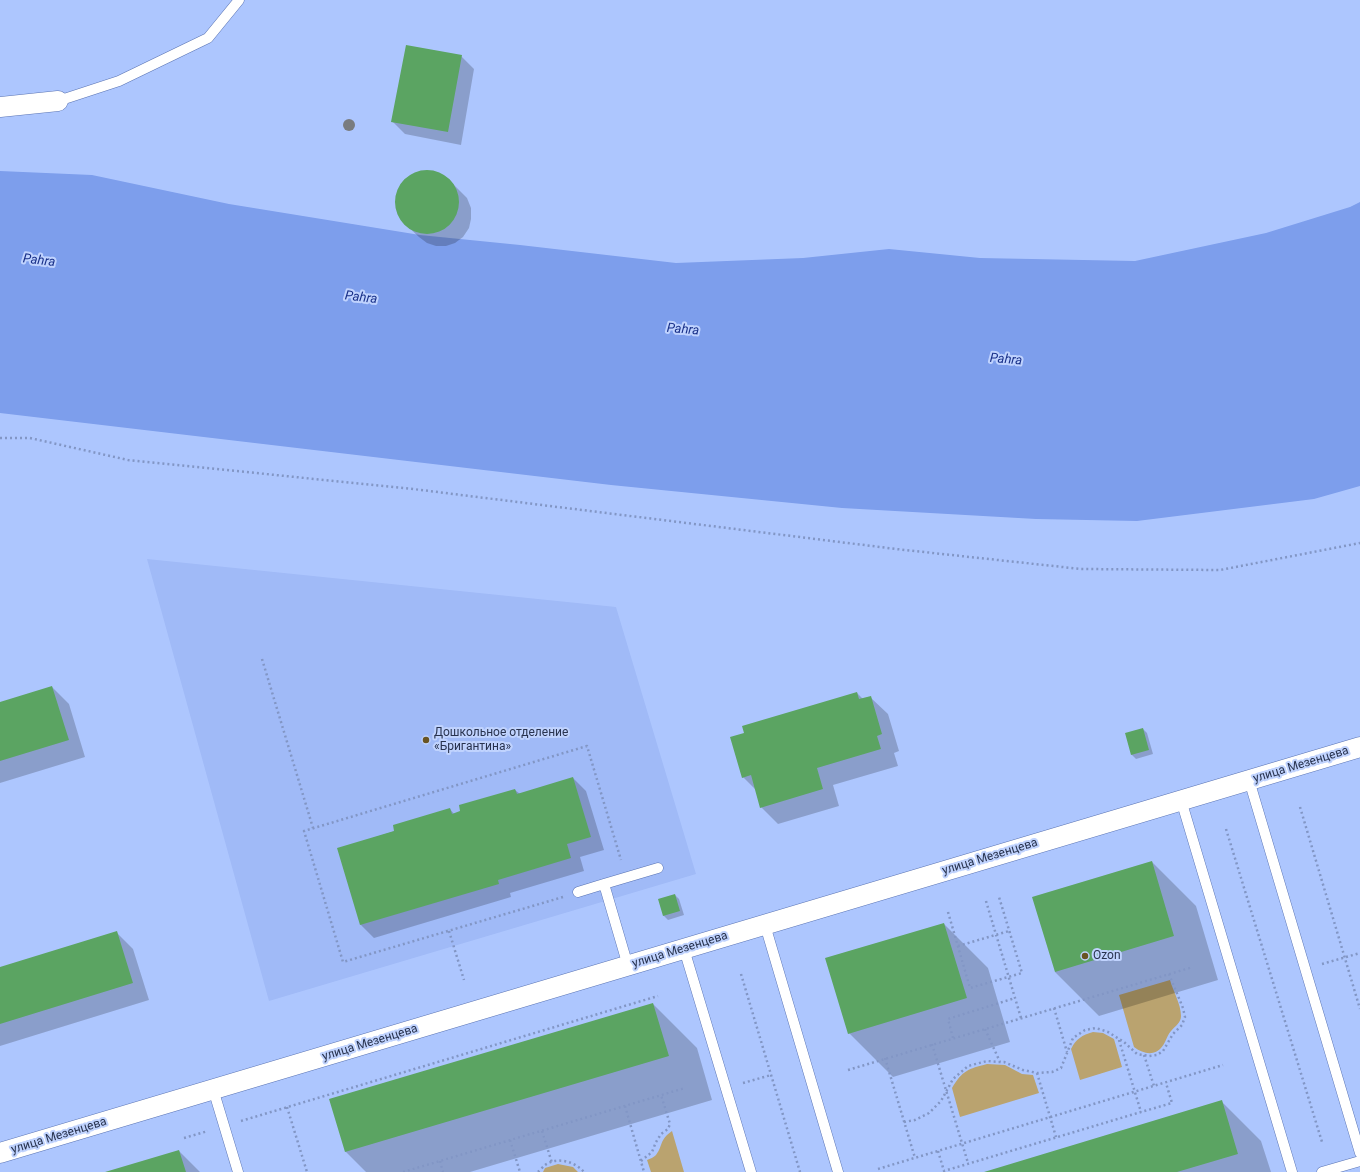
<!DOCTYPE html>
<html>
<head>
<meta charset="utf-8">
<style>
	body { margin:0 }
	canvas { display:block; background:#adc6fe }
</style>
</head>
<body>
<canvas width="1360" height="1172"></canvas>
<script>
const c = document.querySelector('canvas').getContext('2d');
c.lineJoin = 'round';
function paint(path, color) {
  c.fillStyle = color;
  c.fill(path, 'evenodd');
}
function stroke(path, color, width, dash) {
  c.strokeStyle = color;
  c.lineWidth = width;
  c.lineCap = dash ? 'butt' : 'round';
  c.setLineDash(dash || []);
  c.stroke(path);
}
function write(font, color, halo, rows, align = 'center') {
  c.font = font + ' Roboto,sans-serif';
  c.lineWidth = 4;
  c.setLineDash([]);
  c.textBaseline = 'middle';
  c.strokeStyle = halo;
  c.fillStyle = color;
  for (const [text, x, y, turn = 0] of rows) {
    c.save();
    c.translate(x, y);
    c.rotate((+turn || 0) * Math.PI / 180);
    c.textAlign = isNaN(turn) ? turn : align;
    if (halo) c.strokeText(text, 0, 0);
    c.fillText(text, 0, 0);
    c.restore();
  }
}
const built = new Path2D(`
	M147,559L616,607L696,874L269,1001Z`);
const green = new Path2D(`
	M1170,980C1173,991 1181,1004 1181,1016C1181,1023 1175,1026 1171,1031C1168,1034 1167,1038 1165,1042C1158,1056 1146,1056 1134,1047L1119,995Z
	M1093,1032L1103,1033L1114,1039L1122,1067L1080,1080L1071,1049C1076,1039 1082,1035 1093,1032Z
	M987,1064L1005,1065L1022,1074L1033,1075L1039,1093L960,1117L952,1088C963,1070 968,1069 987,1064Z
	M672,1131L684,1172H651L647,1160C650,1159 654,1157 656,1155C663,1146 659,1140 672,1131Z
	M558,1164L573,1167L578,1172H543L545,1168Z`);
const water = new Path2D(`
	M0,171L92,175L229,204L420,235L520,245L676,263L803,258L889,249L980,258L1135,261L1266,233L1350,207L1360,202V486L1314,499L1137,521L1036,519L842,508L611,485L0,413Z`);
const shadow = new Path2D(`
	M461,56L474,69L461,145L405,134L392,121Z
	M426,171L437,172L446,177L467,198L471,208V219L469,228L463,237L455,243L446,246H436L427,243L419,237L405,224L400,216L397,207V196L400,186L407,178L416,173Z
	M52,687L69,704L85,757L0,783V703Z
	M857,693L863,699L870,697L888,714L899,751L894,753L898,766L833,785L839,806L778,824L761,807L756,790L743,777Z
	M1143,729L1147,733L1153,754L1136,759L1132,755L1126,734Z
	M573,778L586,791L604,850L580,857L584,871L510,893L511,897L374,938L361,925L338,849L395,831L450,809L454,814L515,790L520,794Z
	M1152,862L1196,906L1218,980L1099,1016L1055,972Z
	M675,895L679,899L684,915L668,920L664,916L659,900Z
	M944,924L988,968L1010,1042L893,1077L849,1033Z
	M116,932L133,949L149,1000L0,1046V968Z
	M653,1004L697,1048L712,1100L470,1172H366L346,1152L330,1100Z
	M1222,1102L1261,1141L1271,1172H986Z
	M179,1151L200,1172H108Z`);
const building = new Path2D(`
	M406,45L462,55L448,132L391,122Z
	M395 202a32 32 0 1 1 64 0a32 32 0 1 1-64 0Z
	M52,686L69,740L0,761V702Z
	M857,692L859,699L871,696L882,734L877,736L881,749L817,768L823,789L760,808L751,775L742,778L730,737L744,733L742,726Z
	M1143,728L1149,750L1131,755L1125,733Z
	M573,777L591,837L567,844L571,858L498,880L499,884L360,925L337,848L394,831L393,825L450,808L452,814L460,811L459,805L515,789L517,794Z
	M1152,861L1174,936L1055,972L1032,897Z
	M675,894L680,911L663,916L658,899Z
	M944,923L967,998L848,1034L825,958Z
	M117,931L133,983L0,1024V967Z
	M653,1003L669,1056L345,1152L329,1099Z
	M1222,1100L1238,1154L1177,1172H984Z
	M179,1150L186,1172H105Z`);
const path = new Path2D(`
	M0,438H30L128,460L413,489L896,549L1081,569L1220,570L1360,543
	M262,659L313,828
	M1300,807L1360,1009
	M1226,829L1322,1142
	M563,897L343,962L304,831L587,746L621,860
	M986,901L1021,1018
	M948,912L970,988L1022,973L999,897
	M449,931L464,980
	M958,946L1009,931
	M1322,964L1360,953
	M741,974L800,1172
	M1054,1008L1067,1052
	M985,1029L1000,1062
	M953,1038L948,1019L1015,998
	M1119,1040L1141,1112
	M932,1044L968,1163
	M1144,1055L1154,1086
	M885,1058L915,1158
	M848,1070L1193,967
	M1037,1073L1056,1137
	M743,1083L771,1075
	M625,1106L644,1172
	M287,1107L307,1172
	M241,1121L658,996
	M904,1122L915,1120L929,1113L941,1101L953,1079L968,1066L987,1061L1000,1062H1004L1023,1070L1037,1073L1052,1072L1061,1068L1073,1038L1085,1030L1096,1028L1108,1032L1124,1042L1137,1054L1149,1056L1157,1055L1163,1051L1173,1034L1182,1025L1185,1017L1183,1008L1169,974
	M542,1131L552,1163
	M184,1138L208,1131
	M510,1140L520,1172
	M938,1151L944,1171L1141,1112L1172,1103L1166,1083
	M440,1161L443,1172
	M641,1161L652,1152L656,1142L661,1134L668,1129L670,1124L661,1095
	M878,1169L1223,1065
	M403,1172L685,1088
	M538,1172C540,1170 543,1167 545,1165C558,1156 575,1162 584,1172`);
const lane = new Path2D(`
	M58,101L119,81L208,38L239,0
	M1249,780L1360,1153
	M1181,800L1292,1172
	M604,884L658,868
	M578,892L604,884L628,966
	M765,925L838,1172
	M684,949L751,1172
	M213,1089L238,1172
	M1322,1172L1360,1161`);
const street = new Path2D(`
	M0,107L58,101
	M0,1153L1360,747`);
const trees = [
	[349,125]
];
const markers = [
	[426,740,4,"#695423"],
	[1085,956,4,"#695423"]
];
const poiNames = [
	["Дошкольное отделение",434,733],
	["«Бригантина»",434,747],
	["Ozon",1093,956]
];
const streetNames = [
	["улица Мезенцева",1301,765,-17],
	["улица Мезенцева",990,857,-17],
	["улица Мезенцева",680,950,-17],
	["улица Мезенцева",370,1043,-17],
	["улица Мезенцева",59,1136,-17]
];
const waterNames = [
	["Pahra",39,261,7],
	["Pahra",361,298,7],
	["Pahra",683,330,5],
	["Pahra",1006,360,5]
];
paint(built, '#a0baf7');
paint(green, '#baa36f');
paint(water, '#7d9eec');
paint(shadow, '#0003');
paint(building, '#5ba462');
stroke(lane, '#5973b3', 11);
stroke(street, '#5973b3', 21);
stroke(path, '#8296c5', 2.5, [2, 3]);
stroke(lane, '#fff', 10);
stroke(street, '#fff', 20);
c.fillStyle = '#797c7f';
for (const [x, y] of trees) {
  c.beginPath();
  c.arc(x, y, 6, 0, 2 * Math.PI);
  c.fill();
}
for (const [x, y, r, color] of markers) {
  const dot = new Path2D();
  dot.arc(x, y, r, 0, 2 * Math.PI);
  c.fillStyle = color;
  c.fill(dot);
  stroke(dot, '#c0d3fe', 1.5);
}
write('12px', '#28334f', '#c0d3fe', poiNames, 'left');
write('12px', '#28334f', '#c0d3fe', streetNames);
write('italic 13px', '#172f88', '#c0d3fe', waterNames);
</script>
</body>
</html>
